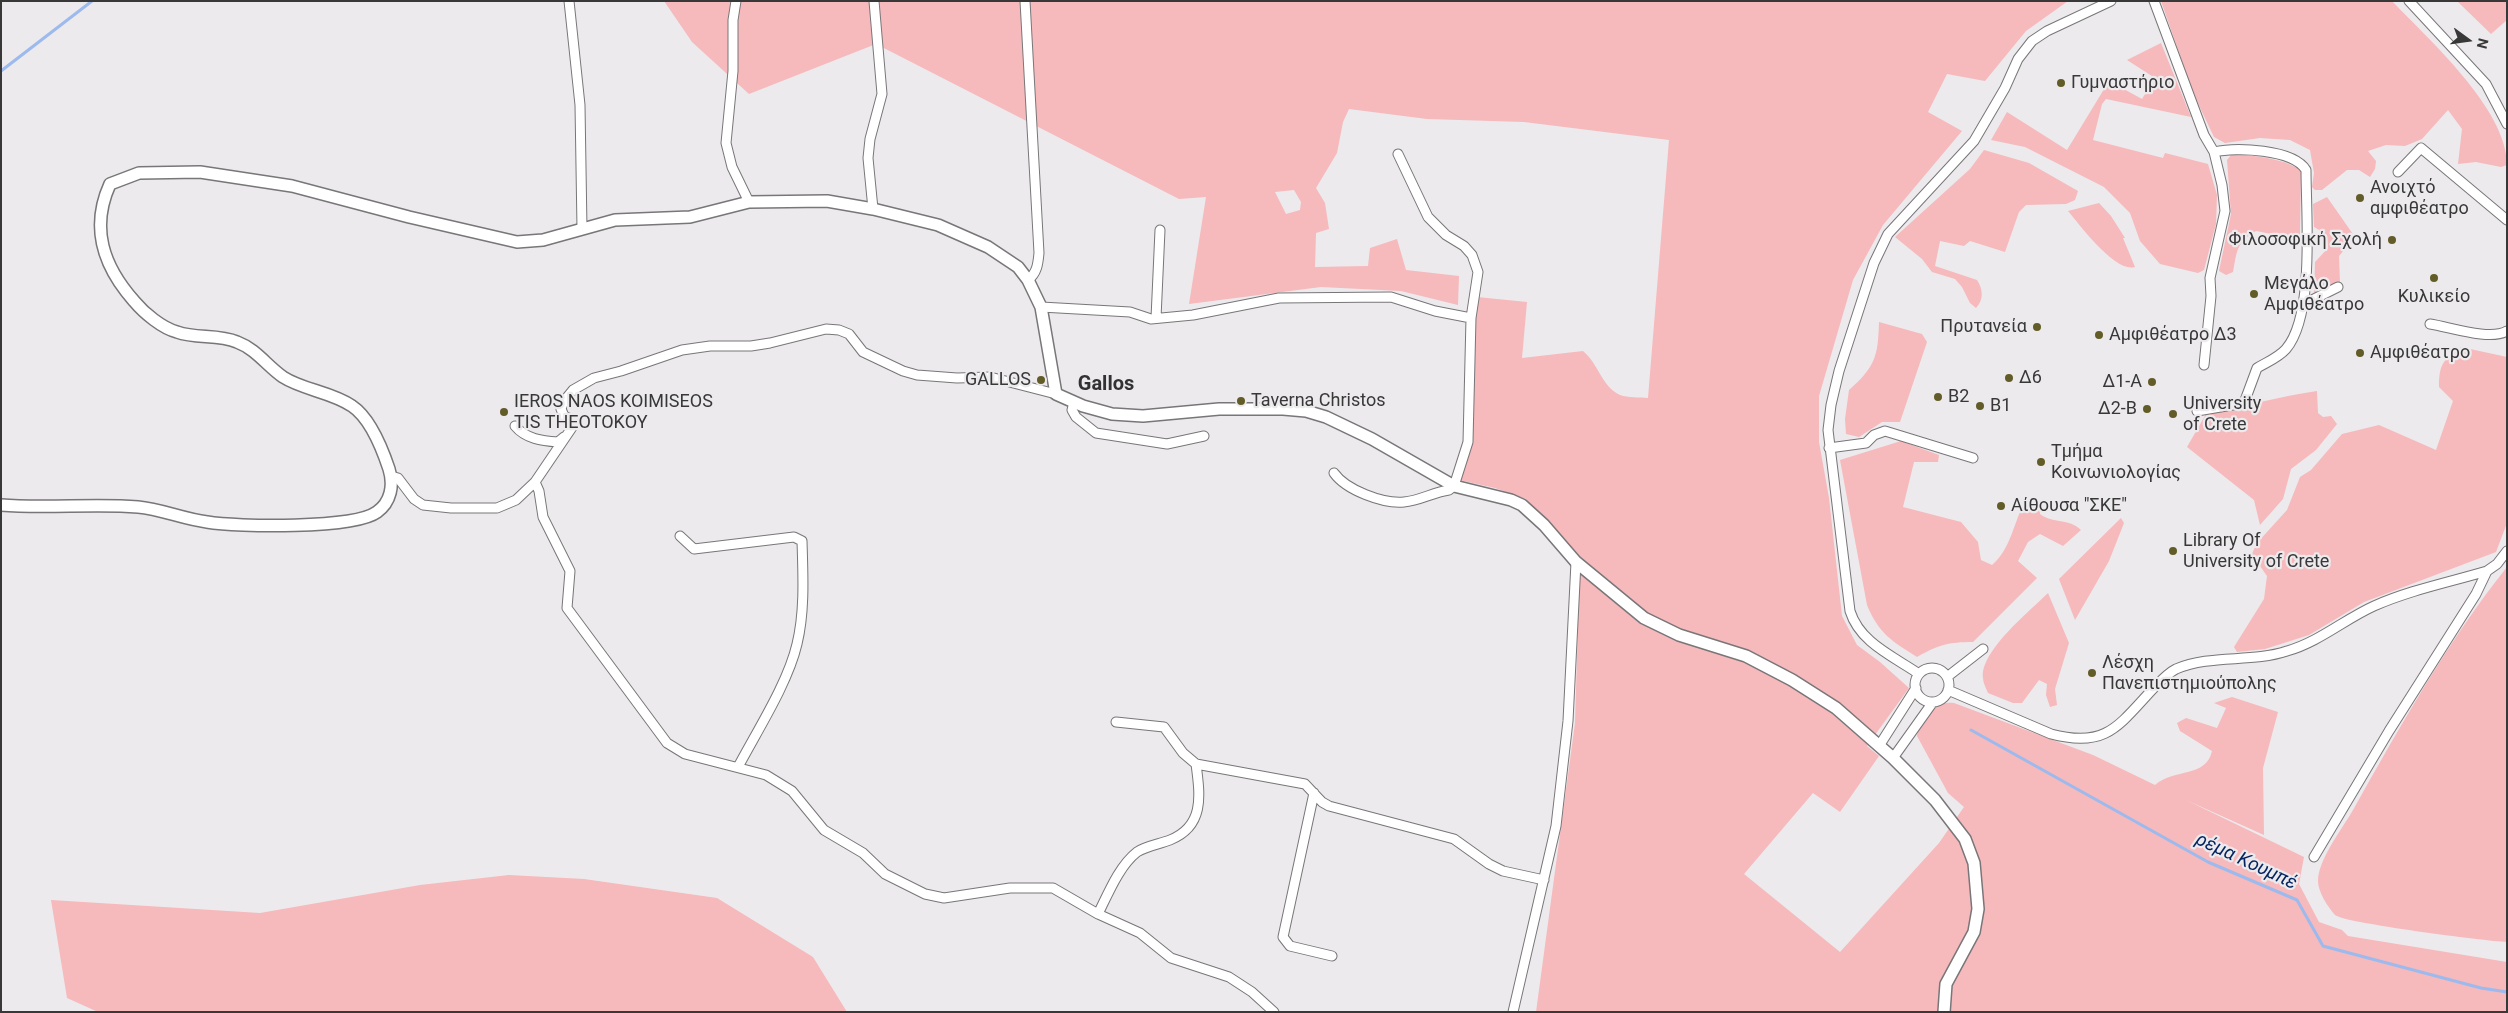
<!DOCTYPE html>
<html>
<head>
<meta charset="utf-8">
<style>
	body { margin:0 }
	#map { position:relative; width:2508px; height:1013px; overflow:hidden; background:#eceaed; font-family:Roboto,sans-serif }
	canvas { display:block }
	.frame { position:absolute; inset:0; border:2px solid #393839; pointer-events:none }
	.north { position:absolute; left:2443px; top:15px; width:50px; height:50px; -webkit-text-stroke:4px #eceaed; paint-order:stroke; rotate:104deg; font-size:14px; font-weight:700; line-height:20px; text-align:center; color:#393839 }
	.north::after { content:''; display:block; margin:auto; width:18px; height:22px; background:#393839; clip-path:polygon(50% 0,100% 100%,50% 72%,0 100%) }
</style>
</head>
<body>
<div id="map">
<canvas width="2508" height="1013"></canvas>
<div class="frame"></div>
<div class="north">N</div>
</div>
<script>
const c = document.querySelector('canvas').getContext('2d');
c.lineJoin = 'round';
function paint(path, color) {
  c.fillStyle = color;
  c.fill(path, 'evenodd');
}
function stroke(path, color, width, dash) {
  c.strokeStyle = color;
  c.lineWidth = width;
  c.lineCap = dash ? 'butt' : 'round';
  c.setLineDash(dash || []);
  c.stroke(path);
}
function write(font, color, halo, rows, align = 'center') {
  c.font = font + ' Roboto,sans-serif';
  c.lineWidth = 4.5;
  c.setLineDash([]);
  c.textBaseline = 'middle';
  c.strokeStyle = halo;
  c.fillStyle = color;
  for (const [text, x, y, turn = 0] of rows) {
    c.save();
    c.translate(x, y);
    c.rotate((+turn || 0) * Math.PI / 180);
    c.textAlign = isNaN(turn) ? turn : align;
    if (halo) c.strokeText(text, 0, 0);
    c.fillText(text, 0, 0);
    c.restore();
  }
}
const green = new Path2D(`
	M664,1H2068L2026,31L1985,81L1947,74L1928,112L1962,131L1883,225L1853,280L1819,396V442L1829,498L1842,616L1857,645L1880,662L1909,688L1867,746L1879,756L1840,812L1813,793L1744,874L1840,952L1939,843L1964,807L1948,793L1917,736C1920,717 1935,700 1954,703L2093,755L2155,785C2175,768 2206,778 2212,751L2180,731L2177,723L2186,718L2217,728L2226,708L2214,703L2232,697L2278,712L2263,768L2264,835L2186,800L2304,857L2299,884L2319,922L2342,930L2348,936L2507,962V1012H1536L1575,723L1580,558L1526,499L1495,488L1459,480L1477,297L1527,302L1522,358L1583,351C1598,363 1602,387 1620,395C1628,398 1639,397 1648,398L1669,140L1524,122L1427,119L1349,109L1343,122L1337,153L1316,188L1325,203L1329,229L1316,233L1315,267L1368,266L1370,248L1397,239L1406,270L1459,276L1458,305L1401,291L1321,287L1189,304L1206,197L1179,199L876,44L749,94L692,42ZM1294,190L1301,202L1300,210L1286,214L1275,192Z
	M2161,1H2392C2429,40 2507,109 2507,165L2501,167L2476,162L2458,164L2462,129L2448,110L2422,139L2405,146L2386,145L2368,151L2376,161L2375,169L2370,177L2359,170H2347L2322,190H2315L2312,187L2314,173L2310,150L2290,140L2260,138L2225,143L2214,137L2193,93Z
	M2457,1H2507V20L2491,34Z
	M2161,43L2191,117L2106,99L2102,104L2093,140L2163,158L2165,153L2208,164L2217,195L2216,224L2204,270L2198,273L2160,264L2140,241L2130,213L2104,187L2025,147L1991,140L2007,112L2067,150L2109,81L2142,99L2155,78L2127,60Z
	M1984,150L2029,163L2078,191L2075,200L2066,204L2026,205L2019,212L2005,252L1970,241L1964,246L1940,241L1935,266L1977,280C1983,289 1984,300 1976,308L1970,303L1962,287L1955,279L1932,272L1922,259L1895,237L1970,169Z
	M2231,155C2253,155 2282,158 2301,170L2300,234L2297,239L2256,231C2236,243 2237,251 2233,272L2226,275L2219,271L2231,214L2227,160Z
	M2327,197L2355,237L2339,256L2340,283L2314,296L2315,262L2328,248C2328,237 2324,232 2314,227L2313,204Z
	M2099,203L2111,216L2125,238H2123L2135,267C2115,273 2080,225 2068,211Z
	M1879,322L1922,334L1927,342L1900,422H1882L1859,437L1846,434L1845,419L1849,390C1875,367 1878,357 1879,322Z
	M2461,347L2507,357V523L2496,552L2364,602L2309,635L2265,649L2237,652L2234,647L2264,599L2267,576L2260,566L2250,558L2257,543L2287,510L2300,477L2311,470L2342,434L2379,425L2436,450L2453,401L2439,387C2439,364 2443,360 2461,347Z
	M2317,391L2318,413L2323,417L2331,416L2337,424L2316,450L2291,469L2283,499L2260,525L2254,500L2187,447L2206,414C2243,407 2280,396 2317,391Z
	M1901,441L1939,455L1938,462H1914L1903,507L1961,522L1978,542L1981,560L1992,565C2012,548 2013,522 2026,500L2034,499L2039,505L2040,514C2053,524 2069,518 2081,530L2063,546L2040,534L2028,542L2018,561L2037,578L1973,642C1948,642 1938,645 1917,657C1892,641 1879,634 1867,605L1840,460Z
	M2121,518L2124,523L2109,561L2075,620L2059,579Z
	M2507,567V942C2486,941 2344,923 2335,915C2328,907 2318,892 2318,881C2318,860 2342,829 2353,810C2400,727 2447,642 2507,567Z
	M2048,593L2069,643L2055,689L2057,705L2050,707L2046,695L2047,684L2039,680L2022,703H2013L1988,693C1986,688 1983,683 1983,678C1980,651 2030,611 2048,593Z
	M509,875L584,879L717,898L813,957L847,1012H98L67,998L51,900L260,913L420,885Z`);
const stream = new Path2D(`
	M1,71L92,1
	M1971,730L2208,862L2297,900L2323,946L2481,988L2507,992`);
const street = new Path2D(`
	M569,1L580,105L582,229
	M736,1L733,20V71L726,143L732,167L749,202
	M1025,1L1039,253C1038,264 1037,273 1028,280
	M2154,1L2204,135L2214,152L2222,185L2225,211L2210,278L2211,296L2204,365
	M2409,1L2486,84L2507,124
	M2398,172L2421,148L2507,220
	M873,209L868,158L870,139L882,94L874,1
	M2302,305L2338,287
	M1041,307L1130,312L1151,319L1193,315L1279,298L1391,297L1435,311L1471,318
	M1156,318L1160,230
	M2430,324C2450,327 2490,341 2507,331
	M1074,402L1072,410L1076,417L1096,433L1167,444L1204,436
	M2197,411L2244,403L2257,368C2267,362 2278,358 2286,349C2315,315 2306,215 2306,170C2293,149 2236,147 2214,152
	M515,426C526,439 542,441 558,442L564,437
	M1829,448L1866,443L1874,435L1885,431L1973,458
	M1334,473C1346,490 1383,504 1404,502C1419,501 1434,492 1449,490L1454,486L1468,442L1471,318L1478,272L1472,255L1464,246L1446,235L1428,217L1398,154
	M391,476L398,478L414,499L423,505L451,508H497L516,500L535,482L573,426L571,419L564,416L561,409L564,401L573,390L594,378L621,371L682,350L710,346H751L770,343L826,329L839,330L849,334L863,352L903,371L917,375L957,378L990,377L1056,394
	M535,482L539,491L543,517L570,571L567,608L667,743L685,754L766,775L792,791L824,830L863,853L885,874L925,894L944,898L1010,888H1053L1098,914
	M680,536L694,549L794,537L802,541C803,575 805,611 797,644C788,683 757,731 738,767
	M1915 685a17 17 0 1 1 34 0a17 17 0 1 1-34 0Z
	M1919,674C1893,656 1860,643 1850,611L1828,430L1831,405L1839,371L1874,263L1888,234L1974,141L2005,88L2018,59L2032,41L2047,31L2111,1
	M1947,677L1983,649
	M1948,690L2051,734C2104,748 2117,728 2150,692C2158,684 2166,674 2176,669C2211,654 2251,663 2287,651C2319,642 2345,619 2374,606C2410,590 2450,582 2487,571L2497,564L2507,551
	M1116,722L1164,727L1183,753L1196,764L1305,784L1322,802L1329,806L1454,839L1489,864L1503,871L1544,880
	M1879,746L1916,688
	M1893,758L1933,702
	M1196,764C1200,795 1205,826 1170,840C1160,844 1146,846 1137,852C1119,866 1108,894 1098,914L1140,933L1171,958L1229,977L1252,992L1274,1012
	M1314,793L1283,937L1290,946L1332,956
	M2314,857L2389,731L2476,594L2487,571
	M1513,1012L1556,826L1568,721L1576,562`);
const secondary = new Path2D(`
	M1,505C47,509 93,503 138,507C161,509 183,519 207,522C237,527 354,529 377,512C391,502 394,485 389,469C382,448 370,418 352,406C332,392 303,390 283,377C267,366 256,349 237,342C218,334 196,339 177,332C162,328 144,313 134,301C103,266 90,228 110,184L139,173L200,172L292,186L409,217L517,242L543,240L615,220L690,217L749,202L827,201L873,209L938,225L988,247L1018,267L1028,280L1041,307L1056,394L1083,406L1112,414L1143,416L1219,409H1283L1306,411L1326,417L1372,439L1454,486L1511,500L1522,505L1544,525L1576,562L1644,618L1679,635L1746,656L1792,680L1836,708L1893,758L1935,800L1965,839L1974,863L1978,909L1974,932L1946,984L1944,1012`);
const markers = [
	[2061,83,5,"#625c28"],
	[2360,198,5,"#625c28"],
	[2392,240,5,"#625c28"],
	[2434,278,5,"#625c28"],
	[2254,294,5,"#625c28"],
	[2037,327,5,"#625c28"],
	[2099,335,5,"#625c28"],
	[2360,353,5,"#625c28"],
	[2009,378,5,"#625c28"],
	[1041,380,5,"#625c28"],
	[2152,382,5,"#625c28"],
	[1938,397,5,"#625c28"],
	[1241,401,5,"#625c28"],
	[1980,406,5,"#625c28"],
	[2147,409,5,"#625c28"],
	[504,412,5,"#625c28"],
	[2173,414,5,"#625c28"],
	[2041,462,5,"#625c28"],
	[2001,506,5,"#625c28"],
	[2173,551,5,"#625c28"],
	[2092,673,5,"#625c28"]
];
const poiNames = [
	["Γυμναστήριο",2071,83],
	["Ανοιχτό",2370,188],
	["αμφιθέατρο",2370,209],
	["Φιλοσοφική Σχολή",2382,240,"right"],
	["Μεγάλο",2264,284],
	["Αμφιθέατρο",2264,305],
	["Κυλικείο",2434,297,"center"],
	["Πρυτανεία",2027,327,"right"],
	["Αμφιθέατρο Δ3",2109,335],
	["Αμφιθέατρο",2370,353],
	["Δ6",2019,378],
	["GALLOS",1031,380,"right"],
	["Δ1-Α",2142,382,"right"],
	["Β2",1948,397],
	["Taverna Christos",1251,401],
	["IEROS NAOS KOIMISEOS",514,402],
	["TIS THEOTOKOY",514,423],
	["University",2183,404],
	["of Crete",2183,425],
	["Β1",1990,406],
	["Δ2-Β",2137,409,"right"],
	["Τμήμα",2051,452],
	["Κοινωνιολογίας",2051,473],
	["Αίθουσα \"ΣΚΕ\"",2011,506],
	["Library Of",2183,541],
	["University of Crete",2183,562],
	["Λέσχη",2102,663],
	["Πανεπιστημιούπολης",2102,684]
];
const waterNames = [
	["ρέμα Κουμπέ",2246,862,25]
];
const quarterNames = [
	["Gallos",1106,385]
];
paint(green, '#f6b9bc');
stroke(stream, '#9cbaed', 3);
stroke(street, '#787678', 11);
stroke(secondary, '#787678', 14);
stroke(street, '#fff', 9);
stroke(secondary, '#fff', 11);
for (const [x, y, r, color] of markers) {
  const dot = new Path2D();
  dot.arc(x, y, r, 0, 2 * Math.PI);
  c.fillStyle = color;
  c.fill(dot);
  stroke(dot, '#eceaed', 2);
}
write('18px', '#393839', '#eceaed', poiNames, 'left');
write('italic 19px', '#03245e', '#eceaed', waterNames);
write('bold 20px', '#323133', '#eceaed', quarterNames);
</script>
</body>
</html>
